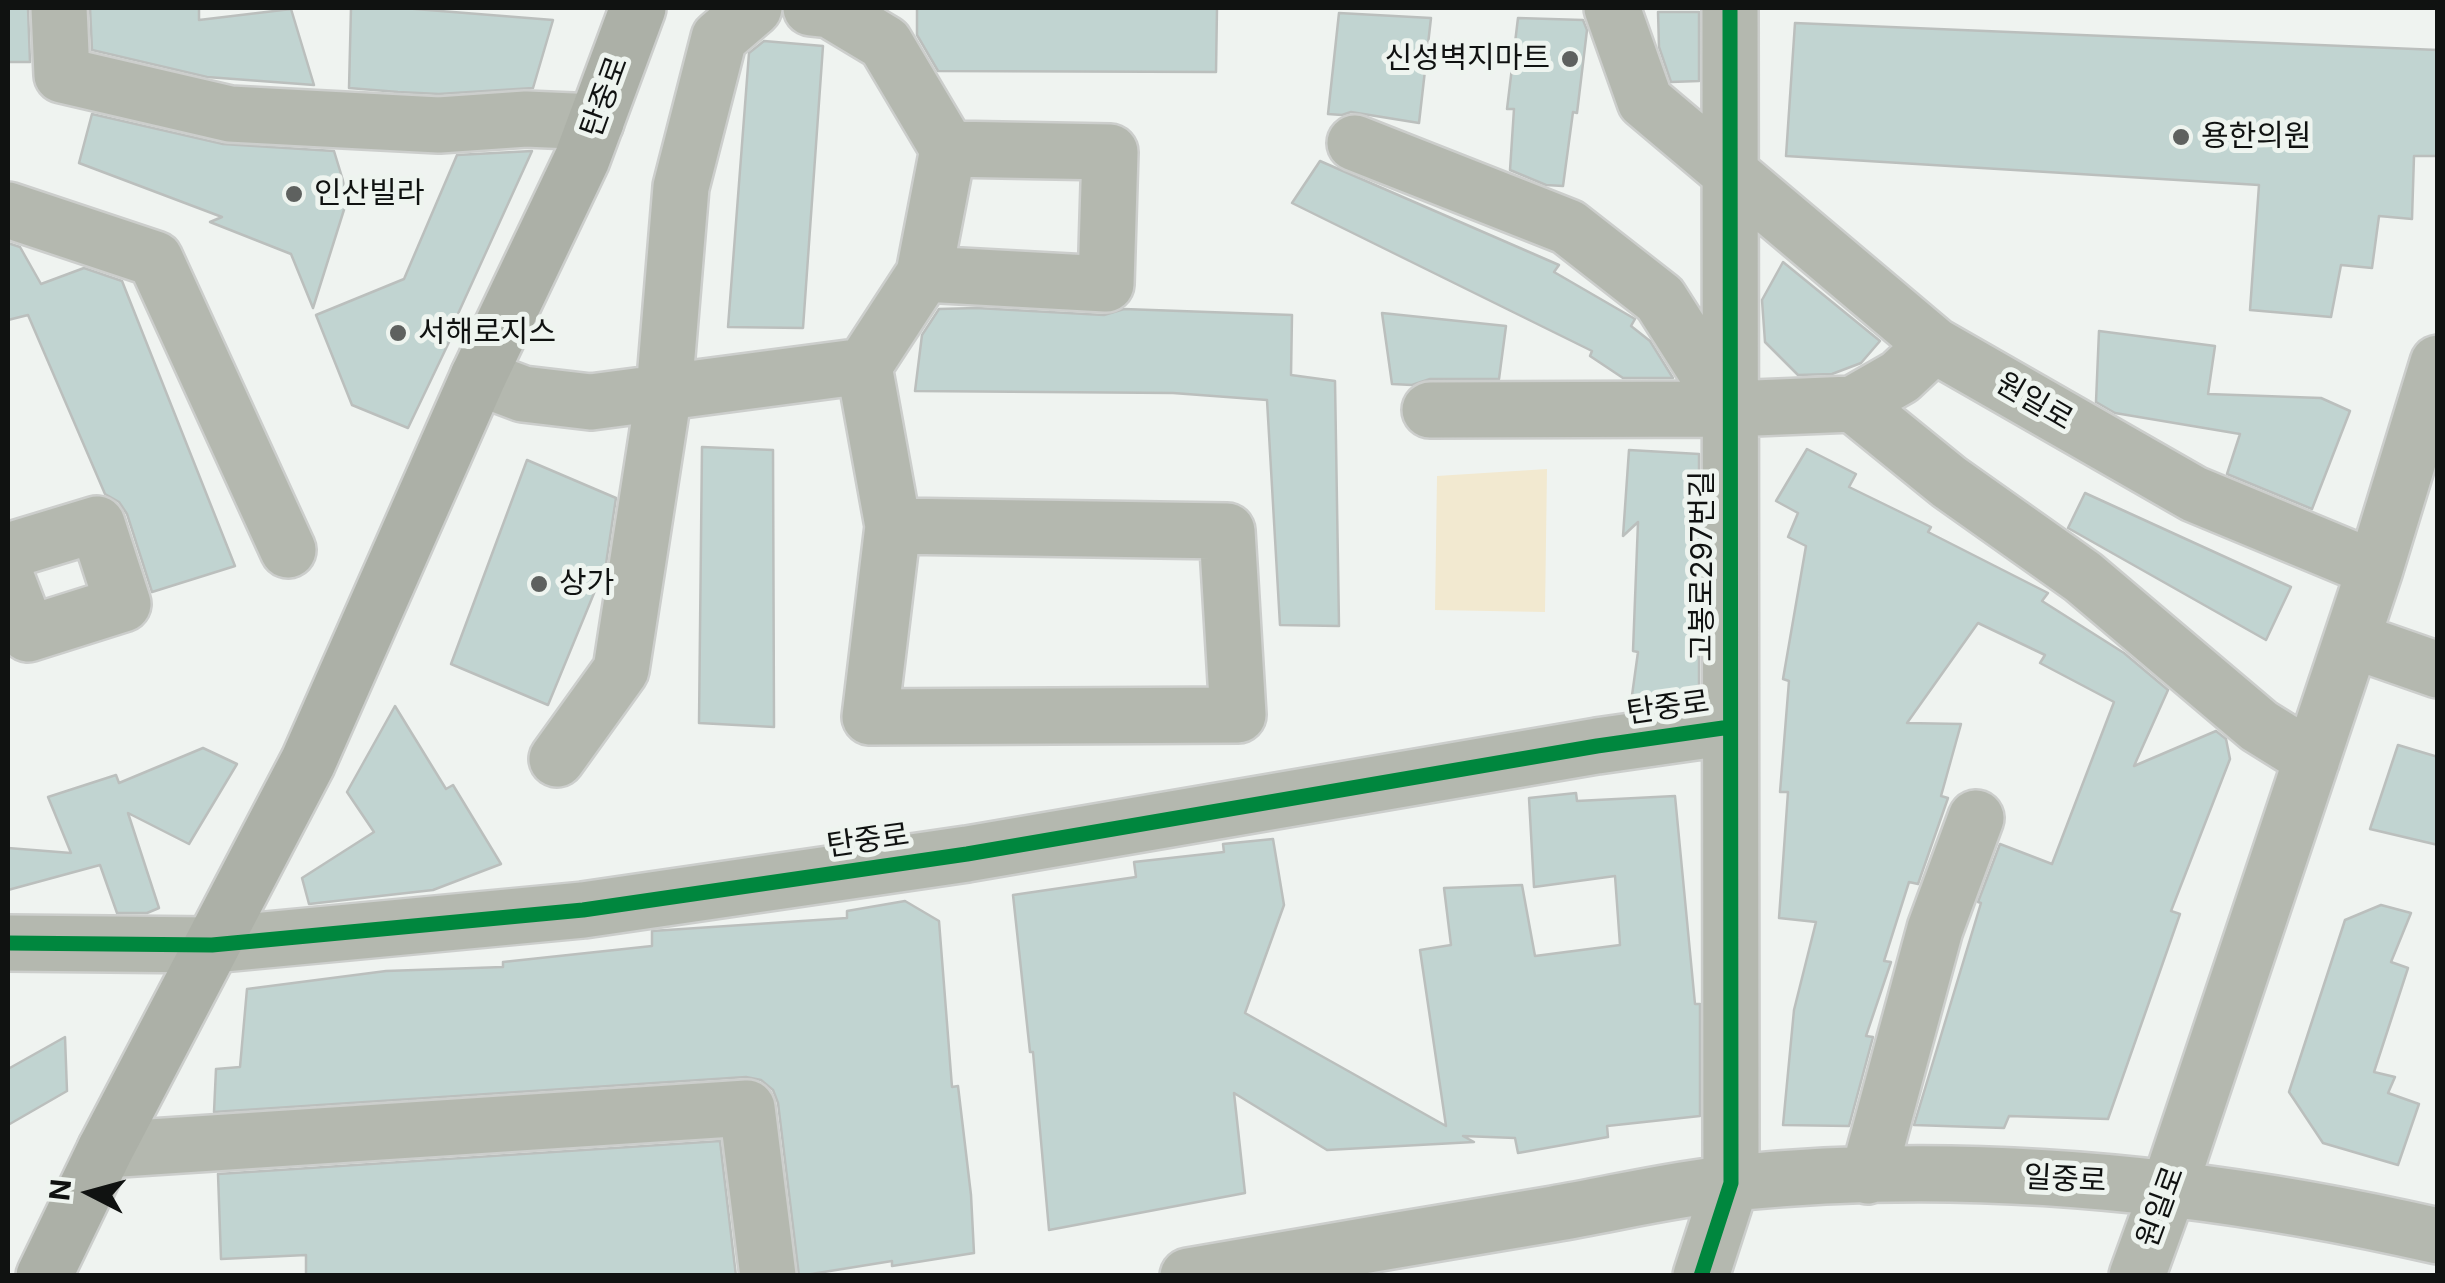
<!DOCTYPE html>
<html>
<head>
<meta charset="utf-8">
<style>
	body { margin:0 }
	#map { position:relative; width:2445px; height:1283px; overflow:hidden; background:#eff3f0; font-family:Inter,sans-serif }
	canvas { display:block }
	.frame { position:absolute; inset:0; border:10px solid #101211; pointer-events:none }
	.north { position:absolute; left:40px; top:1143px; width:100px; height:100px; -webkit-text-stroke:8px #eef4ef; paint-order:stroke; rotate:276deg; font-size:28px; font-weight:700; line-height:40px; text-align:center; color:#101211 }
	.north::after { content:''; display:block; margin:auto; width:35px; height:45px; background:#101211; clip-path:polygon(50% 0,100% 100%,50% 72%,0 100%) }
</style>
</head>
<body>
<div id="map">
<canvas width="2445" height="1283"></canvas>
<div class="frame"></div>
<div class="north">N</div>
</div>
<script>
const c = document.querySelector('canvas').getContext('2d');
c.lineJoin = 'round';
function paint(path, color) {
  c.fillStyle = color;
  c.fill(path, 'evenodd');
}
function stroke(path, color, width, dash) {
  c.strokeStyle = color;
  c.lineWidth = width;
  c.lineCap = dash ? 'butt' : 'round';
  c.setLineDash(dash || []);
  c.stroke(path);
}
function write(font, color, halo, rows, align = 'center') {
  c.font = font + ' Inter,"Noto Sans KR",sans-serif';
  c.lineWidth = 10;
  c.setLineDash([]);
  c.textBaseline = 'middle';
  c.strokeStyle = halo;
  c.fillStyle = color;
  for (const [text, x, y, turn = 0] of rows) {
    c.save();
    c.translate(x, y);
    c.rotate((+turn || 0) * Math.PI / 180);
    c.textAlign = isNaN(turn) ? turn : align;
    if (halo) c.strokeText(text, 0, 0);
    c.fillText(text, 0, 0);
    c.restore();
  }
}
const green = new Path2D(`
	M1547,469L1545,612L1435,610L1437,476Z`);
const building = new Path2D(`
	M8,8H28L30,62H8Z
	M90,8H199V20L291,9L314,85L207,77L92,50Z
	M351,8H403L553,20L533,88L439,94L398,92L349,88Z
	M917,8H1217L1216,72L938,71L917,35Z
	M1658,12H1699V81L1671,82L1659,47Z
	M1339,13L1431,18L1419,123L1351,112L1342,115L1328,114Z
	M1518,18L1583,20L1587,30L1577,113L1573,112L1563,186L1546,185L1510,170L1514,109H1507Z
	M1795,23L2438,50V156H2414L2412,219L2379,216L2372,268L2341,265L2331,317L2250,310L2259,185L1786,156Z
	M764,41L823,46L803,328L728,327L749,53Z
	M92,114L223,144L334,151L348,197L313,308L291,254L210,222L222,217L79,163Z
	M532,151L447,338L450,340L408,428L352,405L316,315L404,279L457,155Z
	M1320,161L1559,265L1554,272L1635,319L1631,326L1650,341L1673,378H1623L1590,356L1592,351L1292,203Z
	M8,243L20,247L41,284L84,268L122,281L235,566L152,592L127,514L119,502L105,494L28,315L8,320Z
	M1783,262L1880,341L1861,363L1832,374L1798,375L1765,342L1762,300Z
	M977,308L1104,315L1124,309L1292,315L1291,375L1335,381L1339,626L1280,625L1267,400L1173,393L915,391L922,335L939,309Z
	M1382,313L1506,326L1499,379H1430L1412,385L1392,384Z
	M2099,331L2215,346L2208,394L2321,398L2350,411L2312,509L2227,474L2240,434L2115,413L2096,402Z
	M702,447L773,450L774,727L699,723Z
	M1807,449L1856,474L1849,487L1931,527L1928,532L2048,593L2042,601L2124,653L2168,690L2134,766L2216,731L2226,739L2230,759L2171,911L2180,914L2108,1119L2009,1116L2004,1128L1914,1125L1981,903L1978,902L2000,844L2052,864L2114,702L2040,663L2045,655L1978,623L1907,723L1961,724L1941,796L1948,798L1918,884L1909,882L1884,961L1891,962L1866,1036L1873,1037L1849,1126L1783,1125L1794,1010L1816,922L1779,918L1788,792H1780L1789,681L1783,679L1806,546L1788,537L1798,513L1776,501Z
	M1629,450L1699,454V700L1630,710L1638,652L1633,651L1638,522L1623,536Z
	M527,460L616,498L606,564L548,705L451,664Z
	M2085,493L2291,587L2266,640L2068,528Z
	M395,706L446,789L453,785L501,864L433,890L309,904L302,878L374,832L347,792Z
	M2398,745L2438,757V845L2370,829Z
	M203,748L237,764L189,844L128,813L159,908L147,913H117L100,865L8,890V848L71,853L48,797L116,775L119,783Z
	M1576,793L1577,801L1675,796L1695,1004H1700V1116L1607,1126L1608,1137L1518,1153L1515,1138L1463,1136L1474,1142L1327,1150L1234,1093L1245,1193L1049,1230L1033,1052H1030L1013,895L1136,877L1134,862L1224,852L1223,844L1273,839L1284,905L1245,1013L1446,1126L1420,950L1451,945L1444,888L1522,885L1535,956L1620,945L1615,876L1534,887L1529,798Z
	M905,901L939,921L952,1087L958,1086L971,1195L974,1253L892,1266V1261L799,1276L778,1103L773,1090L761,1080L746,1077L214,1112L216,1069L240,1067L247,989L386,971L503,967V962L652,946V931L847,918V911Z
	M2381,905L2411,913L2391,962L2408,968L2374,1072L2395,1077L2388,1093L2419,1104L2398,1165L2323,1143L2289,1092L2345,920Z
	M65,1037L67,1091L8,1125V1069Z
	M720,1141L736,1276H306V1255L221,1259L218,1174Z`);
const minor = new Path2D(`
	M59,8L62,75L230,114L439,125L526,119L596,122
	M811,8L830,10L885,43L948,149L924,274L864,366L893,526L870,717L1238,715L1227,531L893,526
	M1612,8L1645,101L1934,345L2194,494L2375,569
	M1355,143L1568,227L1660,299L1730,409
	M8,210L155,259L288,550
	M924,274L1106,284L1110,152L948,149
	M478,377L523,394L591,402L864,366
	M1853,404L1900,377L1934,345
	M1430,410L1730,409L1853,404L1949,482L2083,577L2259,726L2312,759
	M8,551L97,524L123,604L28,634L8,582
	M2352,640L2438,670
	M557,759L621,670L664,392L681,187L719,38L754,8
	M8,943L212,945L583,910L967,854L1597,746L1730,727
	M105,1150L747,1108L768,1276
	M1868,1176L1935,929L1976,818
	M1188,1276C1310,1255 1431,1234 1553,1214C1612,1204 1672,1189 1732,1183C1968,1159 2207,1183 2438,1236
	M1701,1276L1731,1183L1730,8
	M2137,1276L2169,1188L2375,569L2438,363`);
const major = new Path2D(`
	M44,1276L105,1150L308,762L478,377L582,159L638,8`);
const cycleway = new Path2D(`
	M8,943L212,945L583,910L967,854L1597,746L1730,727
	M1701,1276L1731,1183L1730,8`);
const markers = [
	[1570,59,10,"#5e615f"],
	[2181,137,10,"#5e615f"],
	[294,194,10,"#5e615f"],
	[398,333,10,"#5e615f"],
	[539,584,10,"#5e615f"]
];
const poiNames = [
	["신성벽지마트",1550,59,"right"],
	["용한의원",2201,137],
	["인산빌라",314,194],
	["서해로지스",418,333],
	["상가",559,584]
];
const streetNames = [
	["탄중로",605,97,-70],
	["원일로",2034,402,30],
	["고봉로297번길",1703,566,-90],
	["탄중로",1668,708,-8],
	["탄중로",868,841,-8],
	["일중로",2065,1180,3],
	["원일로",2161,1207,-70]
];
paint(green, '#f2e9d0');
paint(building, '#c1d4d1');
stroke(building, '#bbbfbd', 2.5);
stroke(minor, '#cccecc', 60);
stroke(major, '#cccecc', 60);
stroke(minor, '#b4b8af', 55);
stroke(major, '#acb0a7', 55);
stroke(cycleway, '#00873e', 15);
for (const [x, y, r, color] of markers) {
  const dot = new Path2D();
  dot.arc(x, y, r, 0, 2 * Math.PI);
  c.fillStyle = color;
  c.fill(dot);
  stroke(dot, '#eef4ef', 4);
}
write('30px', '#101211', '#eef4ef', poiNames, 'left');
write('30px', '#101211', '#eef4ef', streetNames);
</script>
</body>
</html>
